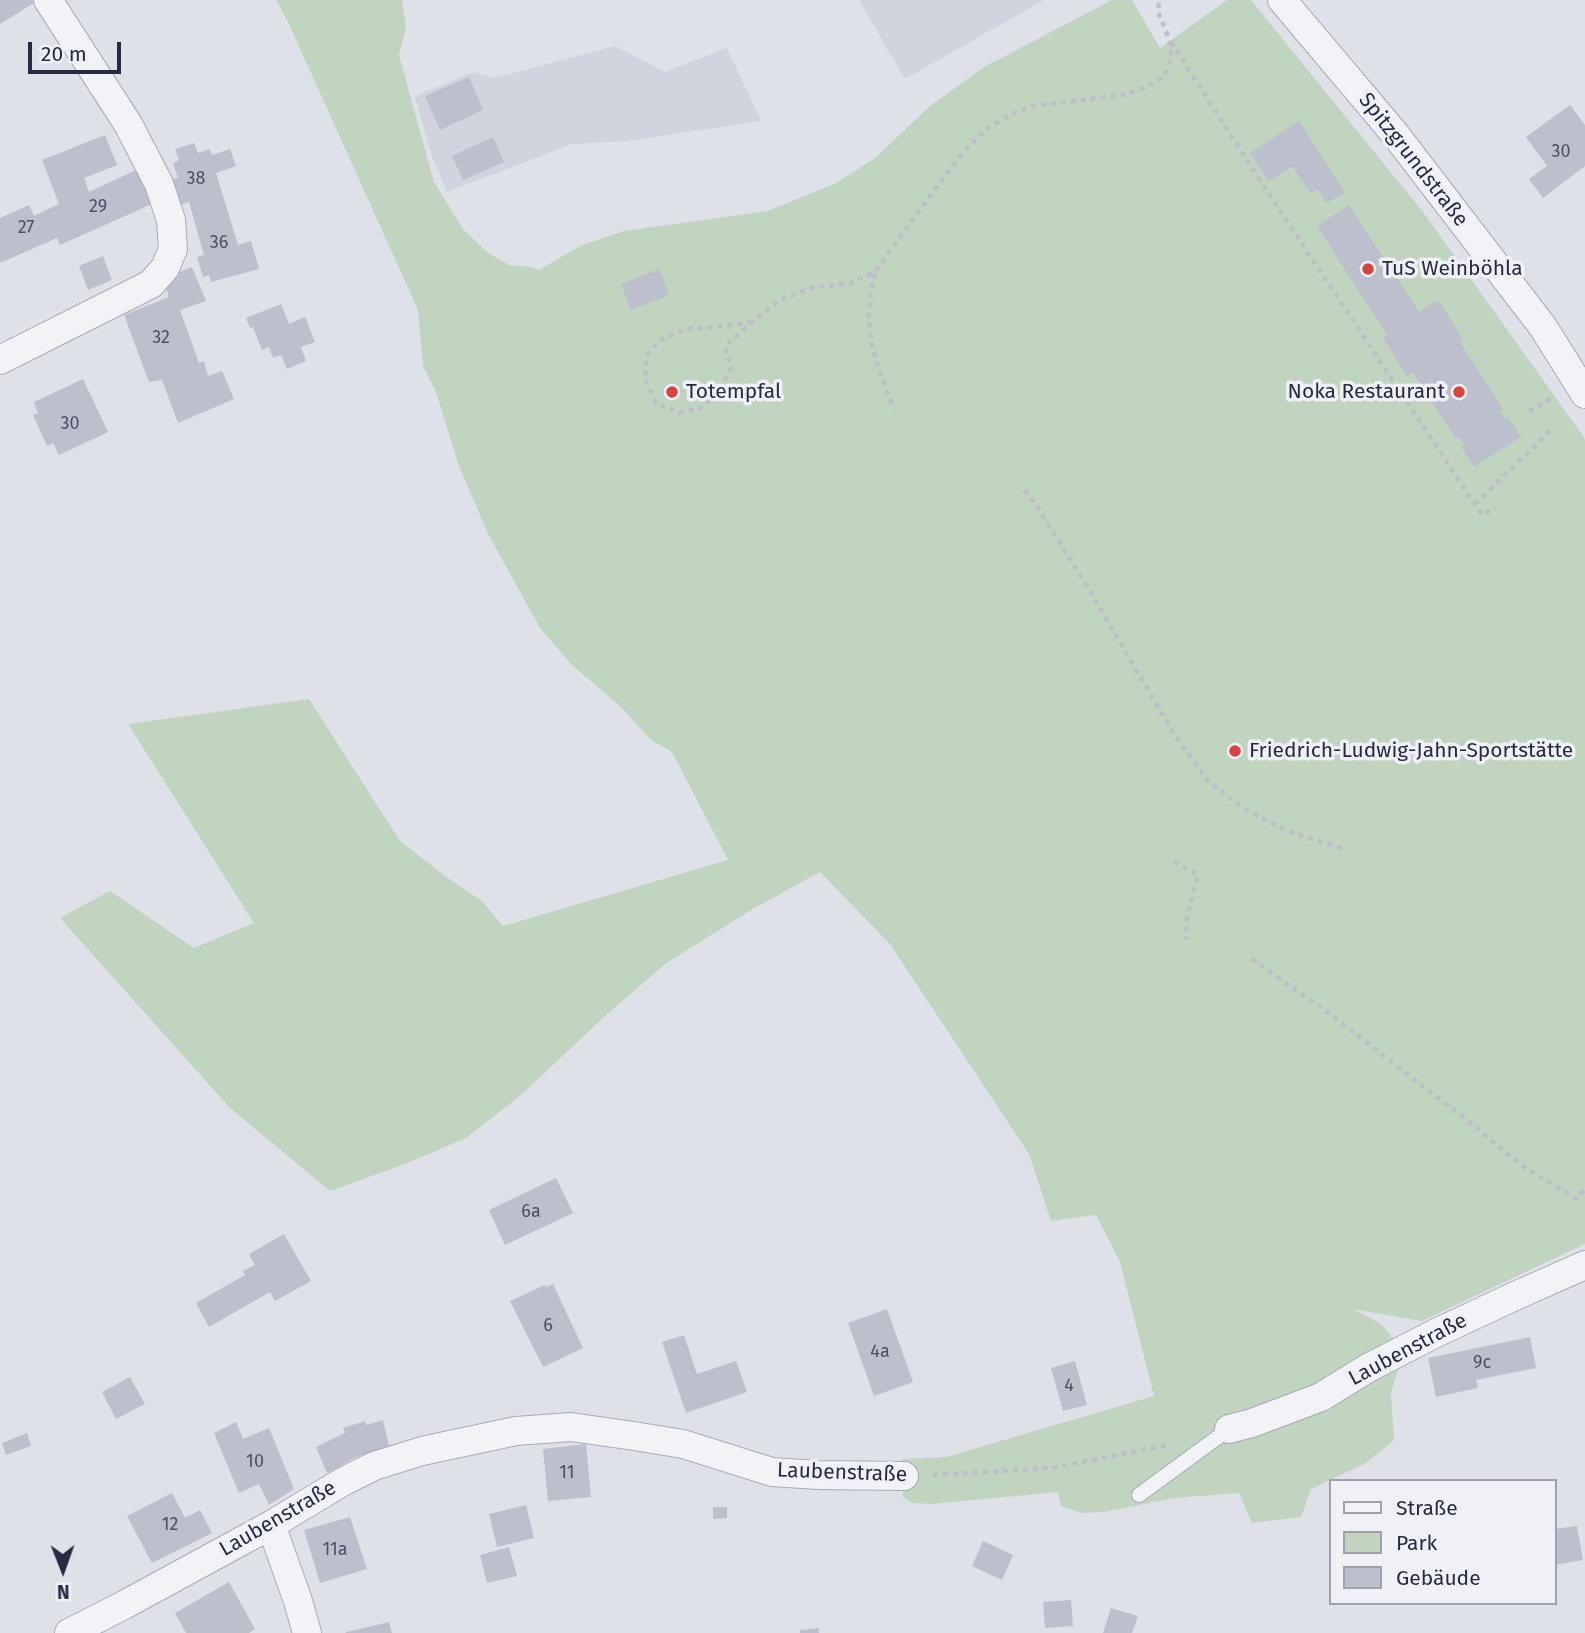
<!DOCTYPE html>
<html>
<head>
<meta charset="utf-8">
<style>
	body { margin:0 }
	#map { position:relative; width:1585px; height:1633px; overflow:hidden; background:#dfe1e9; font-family:"Fira Sans",sans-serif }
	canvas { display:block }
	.legend { position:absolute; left:1329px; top:1479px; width:228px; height:126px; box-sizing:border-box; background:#eff1f7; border:2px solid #9fa2ae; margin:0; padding:9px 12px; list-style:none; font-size:21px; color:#272b41 }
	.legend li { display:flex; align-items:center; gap:14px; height:35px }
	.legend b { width:35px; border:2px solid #9fa2ae }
	.north { position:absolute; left:28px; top:1535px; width:70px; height:70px; -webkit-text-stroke:5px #eff1f7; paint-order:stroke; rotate:179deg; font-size:19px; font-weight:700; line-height:28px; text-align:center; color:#272b41 }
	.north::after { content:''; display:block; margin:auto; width:24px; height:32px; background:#272b41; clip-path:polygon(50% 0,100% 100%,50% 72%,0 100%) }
	.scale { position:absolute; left:28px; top:42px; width:93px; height:32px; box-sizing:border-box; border:4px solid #272b41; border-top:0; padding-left:9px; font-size:21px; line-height:24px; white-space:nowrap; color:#272b41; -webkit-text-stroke:5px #eff1f7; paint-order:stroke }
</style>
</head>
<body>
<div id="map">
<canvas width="1585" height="1633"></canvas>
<ul class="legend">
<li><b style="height:9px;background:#f2f3f7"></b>Straße</li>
<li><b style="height:19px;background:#c1d4c0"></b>Park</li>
<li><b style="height:19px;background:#bcbfcc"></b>Gebäude</li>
</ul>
<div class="north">N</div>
<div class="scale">20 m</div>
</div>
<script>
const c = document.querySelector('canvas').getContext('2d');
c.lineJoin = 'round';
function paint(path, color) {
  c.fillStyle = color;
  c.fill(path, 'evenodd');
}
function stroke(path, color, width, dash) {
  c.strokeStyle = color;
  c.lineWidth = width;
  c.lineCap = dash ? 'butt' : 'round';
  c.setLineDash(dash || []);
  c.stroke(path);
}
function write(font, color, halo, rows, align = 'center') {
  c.font = font + ' "Fira Sans",sans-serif';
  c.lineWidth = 7;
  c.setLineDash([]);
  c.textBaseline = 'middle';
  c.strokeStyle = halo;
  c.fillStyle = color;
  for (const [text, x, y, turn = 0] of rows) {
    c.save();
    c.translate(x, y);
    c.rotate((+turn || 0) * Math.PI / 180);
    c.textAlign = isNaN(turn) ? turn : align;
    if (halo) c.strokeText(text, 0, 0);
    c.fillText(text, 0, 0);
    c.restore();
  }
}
const built = new Path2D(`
	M859,0H1044L905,79Z
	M615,46L665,72L727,48L761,121L627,141L572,144L447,192L432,156L415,96L474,72L495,78Z`);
const green = new Path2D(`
	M276,0H402L406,28L399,55L434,182L463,229L487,252L509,265L532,267L539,270L580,246L624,231L768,211L836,183L875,158L930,106L984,67L1112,0H1132L1160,48L1227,0H1251L1423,212L1583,436L1585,440V1244L1422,1321L1353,1309L1381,1324L1393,1338L1399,1366L1391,1393L1394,1440L1366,1463L1311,1489L1301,1517L1252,1523L1239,1493L1174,1498L1104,1512L1081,1513L1061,1506L1058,1492L932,1504L912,1503L903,1497L902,1459L946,1457L1154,1396L1120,1262L1096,1215L1051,1221L1029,1154L890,944L820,872L751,910L665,964L604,1017L521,1095L466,1138L405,1164L330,1191L230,1108L60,918L110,891L194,948L254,923L128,724L309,699L400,841L445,876L482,901L503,926L728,860L672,752L651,740L622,708L572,665L540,628L488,534L459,466L436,392L423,366L418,310L288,22Z`);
const building = new Path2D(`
	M0,0H32L34,3L0,24Z
	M469,77L483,110L440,130L425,96Z
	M1570,105L1585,125V166L1543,198L1529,179L1547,166L1526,137Z
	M1299,121L1345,192L1327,203L1318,189L1311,194L1292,166L1269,181L1250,153Z
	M105,135L117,165L84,178L89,192L136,170L152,204L60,245L57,238L0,263V218L29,205L34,216L59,204L42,160Z
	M493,137L504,162L463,180L452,156Z
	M194,143L198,153L210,149L212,155L230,149L236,166L216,173L238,245L251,241L259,269L211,282L209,275L203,277L197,257L204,255L189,202L180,205L171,180L178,178L173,163L179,160L175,149Z
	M1349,205L1419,312L1438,300L1463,339L1460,342L1503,409L1500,411L1506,419L1508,417L1521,437L1474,467L1461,447L1464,444L1459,437L1456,439L1412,372L1407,376L1383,338L1387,335L1317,226Z
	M103,256L112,280L88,290L79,266Z
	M192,267L206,301L180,310L199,363L204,361L208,376L222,371L234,399L178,423L162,380L149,382L124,315L169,297L163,279Z
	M659,269L669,295L631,310L621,284Z
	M281,304L289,324L305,317L315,342L301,347L306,361L287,369L281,355L273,358L269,347L262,350L253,327L250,328L246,318Z
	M83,379L108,432L59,455L53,443L47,446L33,415L38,413L34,402Z
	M556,1178L573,1213L505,1245L489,1210Z
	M284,1234L311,1281L275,1301L270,1292L209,1327L196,1303L245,1275L243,1271L255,1265L249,1254Z
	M553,1284L583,1348L543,1367L510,1301L545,1285L546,1287Z
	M887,1309L913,1382L874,1396L848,1323Z
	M684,1335L697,1374L736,1361L747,1392L686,1413L662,1342Z
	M1530,1337L1536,1368L1476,1380L1478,1388L1436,1397L1428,1358Z
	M1075,1361L1087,1405L1063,1411L1051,1368Z
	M130,1377L145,1404L116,1419L102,1392Z
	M383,1420L389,1446L356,1457L327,1473L316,1447L345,1433L343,1428L365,1421L366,1425Z
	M236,1422L243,1439L269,1428L294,1489L269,1505L259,1484L239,1493L214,1433Z
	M27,1433L31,1446L6,1455L2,1443Z
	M586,1444L591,1497L548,1501L543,1449Z
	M172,1493L185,1518L200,1510L212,1533L152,1563L127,1516Z
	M526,1505L534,1538L497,1547L489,1514Z
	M713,1507H727V1518L713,1519Z
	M350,1517L367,1569L320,1583L304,1530Z
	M1577,1526L1583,1560L1555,1565V1529Z
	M983,1541L1013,1555L1002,1580L972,1566Z
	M509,1547L517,1576L487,1583L480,1555Z
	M229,1582L255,1629L249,1633H186L175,1613Z
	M1071,1600L1073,1626L1045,1628L1043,1602Z
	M1111,1608L1138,1616L1132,1633H1103Z
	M389,1622L392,1633H346V1632Z
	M819,1628V1633H800V1630Z`);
const path = new Path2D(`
	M1171,42L1263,185L1482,515L1495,508
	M875,273C861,328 874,358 894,409
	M752,322L715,327L686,329L660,340L647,355L645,379L656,403L679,413L701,408L718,395L731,368L725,346L752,322L780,300L811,288L851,283L875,272L943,178L969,146L991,126L1012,114L1034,106L1122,95L1144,88L1163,77L1171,59L1170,41L1158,12L1159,0
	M1529,411L1554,397
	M1025,490L1043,516L1091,593L1173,732L1208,781L1244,809L1287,831L1344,849
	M1475,504L1553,428
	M1174,862L1198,875L1187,918L1186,940
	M1252,959L1331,1015L1463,1117L1524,1167L1577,1199L1585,1189
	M933,1475L1052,1468L1166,1445`);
const service = new Path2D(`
	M1139,1495L1229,1429`);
const minor = new Path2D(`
	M1282,0L1395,134L1543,327L1585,394
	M0,360L151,284L165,268L173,249L171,220L159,184L128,124L48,0
	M1229,1429L1252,1423L1321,1397L1368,1368L1436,1333L1515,1296L1585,1265
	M271,1525L298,1601L307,1633
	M69,1633L124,1605L271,1525L344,1481L374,1466L422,1451L516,1431L571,1427L634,1436L683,1444L772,1472L818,1475L904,1476`);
const markers = [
	[1368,269,7,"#d6453d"],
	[672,392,7,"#d6453d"],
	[1459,392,7,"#d6453d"],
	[1235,751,7,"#d6453d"]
];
const numberNames = [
	["30",1561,152],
	["38",196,179],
	["29",98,207],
	["27",26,228],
	["36",219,243],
	["32",161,338],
	["30",70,424],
	["6a",531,1212],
	["6",548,1326],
	["4a",880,1352],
	["9c",1482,1363],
	["4",1069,1386],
	["10",255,1462],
	["11",567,1473],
	["12",170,1525],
	["11a",335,1550]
];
const streetNames = [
	["Spitzgrundstraße",1413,160,52],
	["Laubenstraße",1408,1350,-28],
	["Laubenstraße",842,1473,2],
	["Laubenstraße",278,1519,-30]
];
const poiNames = [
	["TuS Weinböhla",1382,269],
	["Totempfal",686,392],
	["Noka Restaurant",1445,392,"right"],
	["Friedrich-Ludwig-Jahn-Sportstätte",1249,751]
];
paint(built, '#d1d3de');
paint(green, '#c1d4c0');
paint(building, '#bcbfcc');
stroke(service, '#a8aab7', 16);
stroke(minor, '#a8aab7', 30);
stroke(path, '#bdbfc8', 4.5, [5, 5]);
stroke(service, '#f2f3f7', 14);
stroke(minor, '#f2f3f7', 28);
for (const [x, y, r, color] of markers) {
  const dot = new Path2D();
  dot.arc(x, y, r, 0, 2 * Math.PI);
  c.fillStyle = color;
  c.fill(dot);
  stroke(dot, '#eff1f7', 2.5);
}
write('18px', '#4c5064', null, numberNames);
write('21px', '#272b41', '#eff1f7', streetNames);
write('21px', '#272b41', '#eff1f7', poiNames, 'left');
</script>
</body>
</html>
